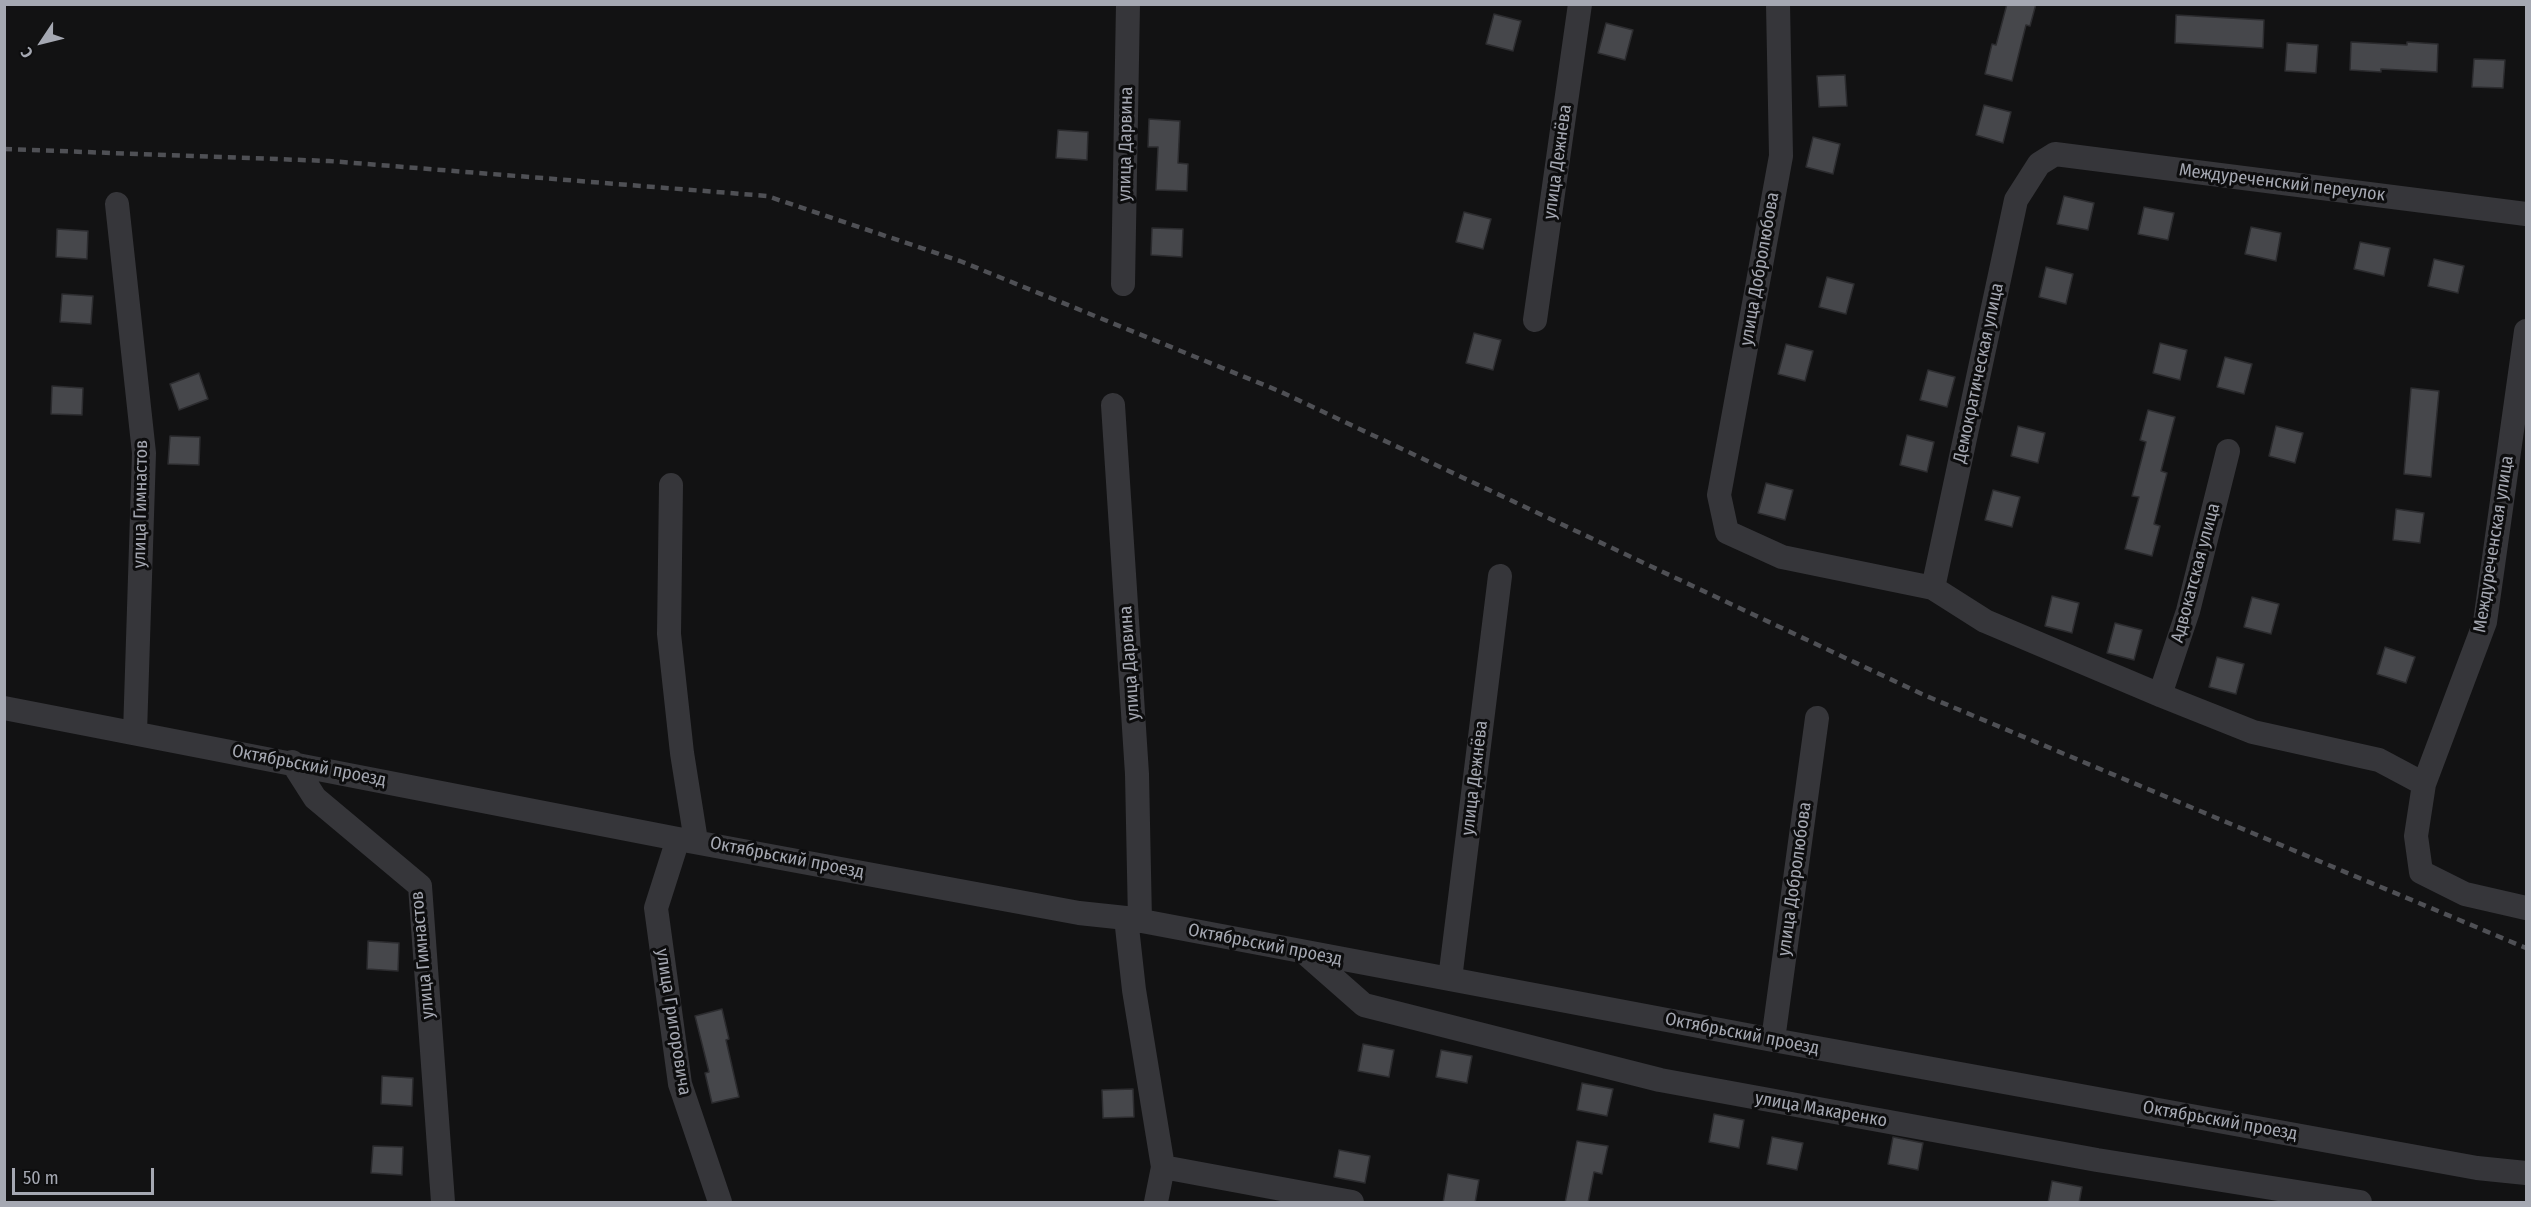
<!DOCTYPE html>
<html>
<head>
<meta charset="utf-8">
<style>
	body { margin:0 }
	#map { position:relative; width:2531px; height:1207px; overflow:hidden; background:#121213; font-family:"Fira Sans Condensed",sans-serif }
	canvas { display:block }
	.frame { position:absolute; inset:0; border:6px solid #a5a8b2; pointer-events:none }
	.north { position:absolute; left:12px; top:12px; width:60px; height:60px; -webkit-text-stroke:4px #0d0d0e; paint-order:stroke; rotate:235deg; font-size:16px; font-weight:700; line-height:24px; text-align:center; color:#a5a8b2 }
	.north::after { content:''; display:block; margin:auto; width:21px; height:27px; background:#a5a8b2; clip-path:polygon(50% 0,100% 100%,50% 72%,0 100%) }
	.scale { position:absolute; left:12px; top:1168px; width:142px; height:27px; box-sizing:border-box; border:3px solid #a5a8b2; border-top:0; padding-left:8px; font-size:18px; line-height:21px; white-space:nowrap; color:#a5a8b2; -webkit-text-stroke:4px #0d0d0e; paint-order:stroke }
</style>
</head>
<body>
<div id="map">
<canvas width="2531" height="1207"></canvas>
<div class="frame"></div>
<div class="north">С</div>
<div class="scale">50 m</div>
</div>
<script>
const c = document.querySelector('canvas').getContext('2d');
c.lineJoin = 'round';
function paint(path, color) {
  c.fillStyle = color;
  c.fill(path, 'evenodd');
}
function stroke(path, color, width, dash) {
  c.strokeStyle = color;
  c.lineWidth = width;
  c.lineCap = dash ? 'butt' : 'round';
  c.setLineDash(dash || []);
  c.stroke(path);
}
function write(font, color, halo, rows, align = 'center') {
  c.font = font + ' "Fira Sans Condensed",sans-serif';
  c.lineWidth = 6;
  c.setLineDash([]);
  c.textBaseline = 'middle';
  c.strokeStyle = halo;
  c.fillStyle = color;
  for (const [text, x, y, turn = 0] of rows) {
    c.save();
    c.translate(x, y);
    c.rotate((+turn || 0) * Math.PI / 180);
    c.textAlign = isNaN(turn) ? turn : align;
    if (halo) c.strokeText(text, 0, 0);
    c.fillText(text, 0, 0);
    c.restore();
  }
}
const building = new Path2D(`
	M2007,4H2036L2030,26L2026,25L2012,81L1985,74L1992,44L1996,45Z
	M1494,14L1521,21L1513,51L1486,44Z
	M2176,15L2264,20L2263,48L2175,43Z
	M1606,23L1633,30L1625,60L1598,53Z
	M2351,42L2407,45V42L2438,44L2437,72L2381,69V72L2350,70Z
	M2287,43L2318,45L2316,73L2285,71Z
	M2474,59L2505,60L2503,88L2472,87Z
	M1845,75L1847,106L1819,107L1817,76Z
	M1984,105L2011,112L2003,143L1976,135Z
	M1149,119L1180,121L1178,163L1188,164L1187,191L1156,190L1158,147H1148Z
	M1058,130L1088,132L1087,160L1056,158Z
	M1813,137L1840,144L1833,174L1806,167Z
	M2064,196L2094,203L2088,230L2057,224Z
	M2144,207L2174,213L2168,240L2138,234Z
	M1464,212L1491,219L1483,249L1456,242Z
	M2251,227L2281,233L2276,261L2245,254Z
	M1152,228L1183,229L1182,257L1151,255Z
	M57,229L88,231L87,259L56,257Z
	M2360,242L2390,248L2384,276L2354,269Z
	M2434,259L2464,266L2458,293L2428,286Z
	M2046,267L2073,274L2066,304L2039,297Z
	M1827,277L1854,284L1846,314L1819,307Z
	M62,294L93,296L91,324L60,322Z
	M1474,333L1501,340L1493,370L1466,363Z
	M2160,343L2187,350L2180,380L2153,373Z
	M1786,344L1813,351L1805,381L1778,374Z
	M2225,357L2252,364L2244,394L2217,387Z
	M1928,370L1955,377L1947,407L1920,400Z
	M199,373L208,399L179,410L170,384Z
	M52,386L83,388L82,415L51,414Z
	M2411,388L2439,391L2431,477L2404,474Z
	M2148,410L2175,417L2161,471L2167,473L2154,524L2160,526L2152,556L2125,549L2139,497L2132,496L2146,442L2140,440Z
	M2018,426L2045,433L2038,463L2011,456Z
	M2276,426L2303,433L2295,463L2269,456Z
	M1907,435L1934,442L1927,472L1900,465Z
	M170,436L200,437L199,465L168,464Z
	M1766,483L1793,490L1785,520L1758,513Z
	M1993,490L2020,497L2012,527L1985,520Z
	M2396,509L2424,513L2420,543L2393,540Z
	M2052,596L2079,603L2072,633L2045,626Z
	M2252,597L2279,604L2271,634L2244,627Z
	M2115,623L2142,630L2134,660L2107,653Z
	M2385,647L2415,657L2406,683L2377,674Z
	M2217,657L2244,664L2236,694L2209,687Z
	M368,941L399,943L398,971L367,969Z
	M722,1009L729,1039L726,1040L739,1097L712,1103L705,1073L709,1072L695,1016Z
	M1363,1044L1394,1050L1389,1077L1358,1071Z
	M1441,1050L1472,1056L1467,1083L1436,1077Z
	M382,1076L413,1078L412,1106L381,1104Z
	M1582,1083L1613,1089L1607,1116L1577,1110Z
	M1133,1089L1134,1117L1103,1118L1102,1090Z
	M1714,1114L1744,1120L1739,1148L1709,1142Z
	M1772,1137L1803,1143L1797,1170L1767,1164Z
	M1893,1137L1923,1143L1918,1170L1888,1164Z
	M1577,1141L1608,1146L1602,1174L1594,1172L1588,1203H1565Z
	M373,1146L403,1147L402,1175L371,1173Z
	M1339,1150L1370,1156L1365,1183L1334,1177Z
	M1448,1174L1479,1180L1475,1203H1443Z
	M2052,1181L2082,1187L2079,1203H2048Z`);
const minor = new Path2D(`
	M1778,4L1781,156L1719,495L1727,532L1782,557L1933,588L1985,621L2160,695L2253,732L2379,760L2424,784
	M117,204L144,453L135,733
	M1123,284L1128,4
	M1535,320L1580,4
	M2526,331L2485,622L2424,784L2416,836L2421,872L2465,894L2526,908
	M1113,405L1137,774L1140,921
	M671,485L669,634L682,753L696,841
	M1933,588L2016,200L2039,164L2055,154L2526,214
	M2160,695L2188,611L2228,451
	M4,708L678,839L1079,913L1126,918L1773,1040L2477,1168L2526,1173
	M292,762L315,798L420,886L443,1202
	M678,839L656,908L680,1084L720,1202
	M1126,918L1134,990L1163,1167L1156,1202
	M1306,954L1364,1005L1660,1080L2097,1160L2360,1202
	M1450,979L1500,576
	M1773,1040L1817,718
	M1163,1167L1352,1202`);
const rail = new Path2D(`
	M4,149L329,161L767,196L960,261L1279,391L1924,695L2526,948`);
const streetNames = [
	["улица Дарвина",1126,144,-89],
	["улица Дежнёва",1558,162,-82],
	["Междуреченский переулок",2282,183,7],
	["улица Добролюбова",1760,269,-80],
	["Демократическая улица",1979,373,-78],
	["улица Гимнастов",141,504,-89],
	["Междуреченская улица",2494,544,-81],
	["Адвокатская улица",2196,573,-75],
	["улица Дарвина",1130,663,-94],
	["Октябрьский проезд",309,766,11],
	["улица Дежнёва",1475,778,-83],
	["Октябрьский проезд",787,858,11],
	["улица Добролюбова",1795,879,-82],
	["Октябрьский проезд",1265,945,11],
	["улица Гимнастов",423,955,-95],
	["улица Григоровича",673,1022,81],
	["Октябрьский проезд",1742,1034,11],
	["улица Макаренко",1821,1110,10],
	["Октябрьский проезд",2220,1121,10]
];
paint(building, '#46474b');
stroke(building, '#2c2c2f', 1.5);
stroke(minor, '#36363a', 24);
stroke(rail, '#4f5055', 4.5, [8, 6]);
write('18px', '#a5a8b2', '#0d0d0e', streetNames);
</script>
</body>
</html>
